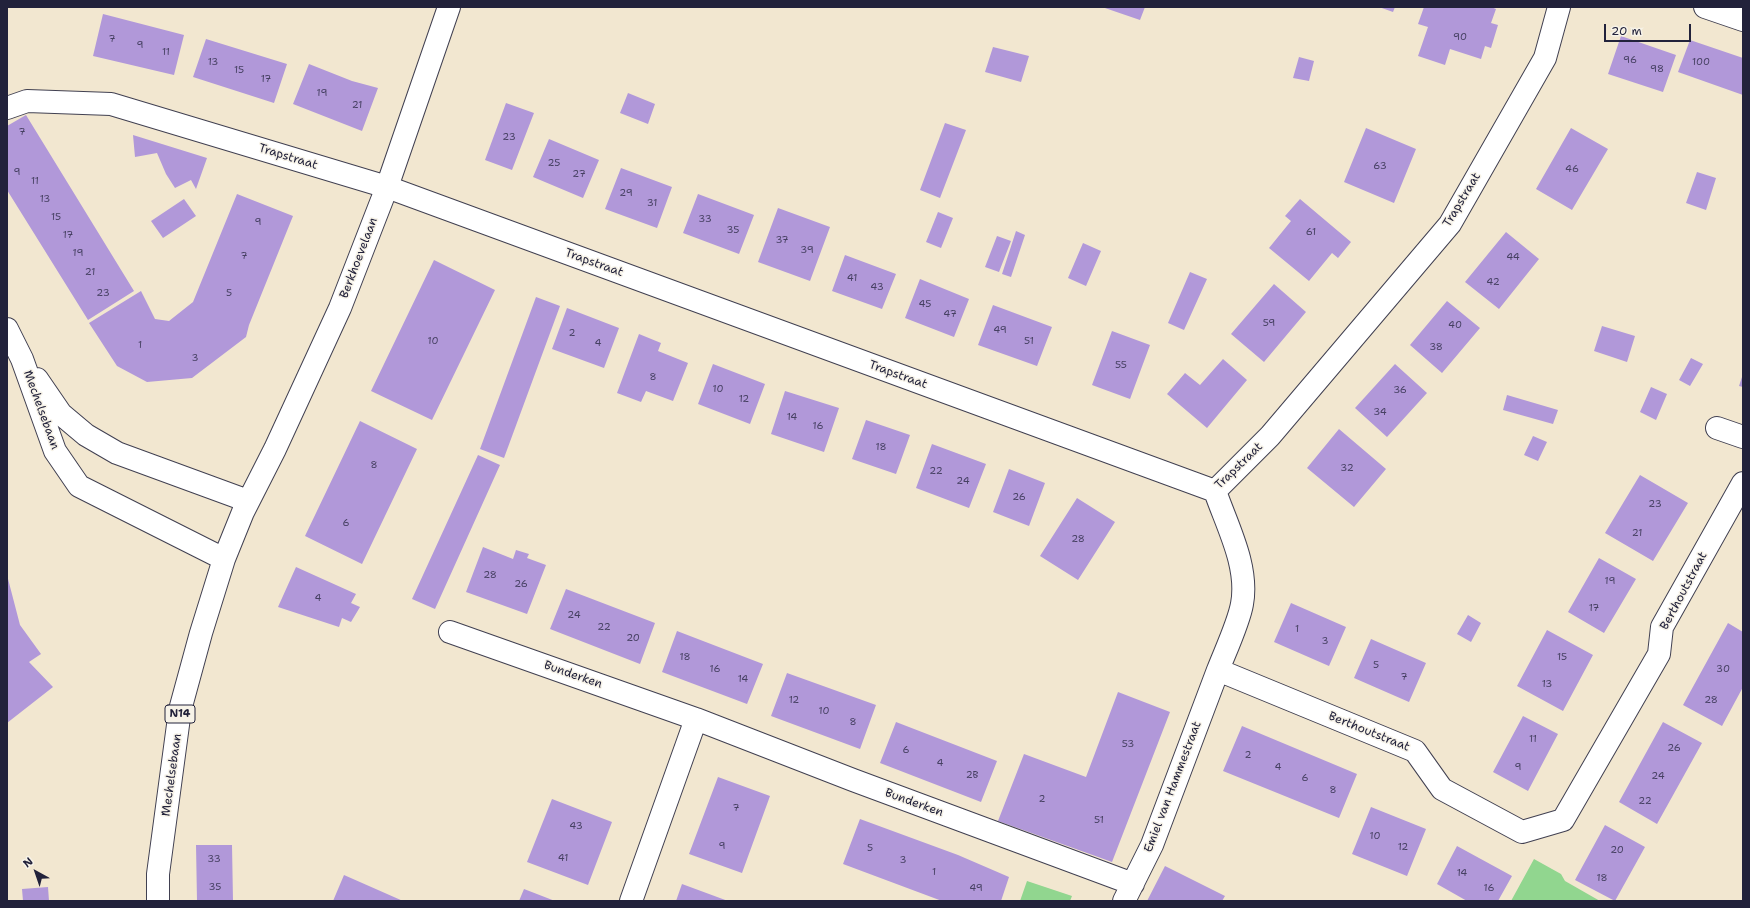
<!DOCTYPE html>
<html>
<head>
<meta charset="utf-8">
<style>
	body { margin:0 }
	#map { position:relative; width:1750px; height:908px; overflow:hidden; background:#f2e7d0; font-family:"Shantell Sans",sans-serif }
	canvas { display:block }
	.frame { position:absolute; inset:0; border:8px solid #22223b; pointer-events:none }
	.north { position:absolute; left:16px; top:852px; width:40px; height:40px; -webkit-text-stroke:3px #f7f3e8; paint-order:stroke; rotate:320deg; font-size:11px; font-weight:700; line-height:16px; text-align:center; color:#22223b }
	.north::after { content:''; display:block; margin:auto; width:14px; height:18px; background:#22223b; clip-path:polygon(50% 0,100% 100%,50% 72%,0 100%) }
	.scale { position:absolute; left:1604px; top:24px; width:87px; height:18px; box-sizing:border-box; border:2px solid #22223b; border-top:0; padding-left:5px; font-size:12px; line-height:14px; white-space:nowrap; color:#22223b; -webkit-text-stroke:3px #f7f3e8; paint-order:stroke }
</style>
</head>
<body>
<div id="map">
<canvas width="1750" height="908"></canvas>
<div class="frame"></div>
<div class="north">N</div>
<div class="scale">20 m</div>
</div>
<script>
const c = document.querySelector('canvas').getContext('2d');
c.lineJoin = 'round';
function paint(path, color) {
  c.fillStyle = color;
  c.fill(path, 'evenodd');
}
function stroke(path, color, width, dash) {
  c.strokeStyle = color;
  c.lineWidth = width;
  c.lineCap = dash ? 'butt' : 'round';
  c.setLineDash(dash || []);
  c.stroke(path);
}
function write(font, color, halo, rows, align = 'center') {
  c.font = font + ' "Shantell Sans",sans-serif';
  c.lineWidth = 3;
  c.setLineDash([]);
  c.textBaseline = 'middle';
  c.strokeStyle = halo;
  c.fillStyle = color;
  for (const [text, x, y, turn = 0] of rows) {
    c.save();
    c.translate(x, y);
    c.rotate((+turn || 0) * Math.PI / 180);
    c.textAlign = isNaN(turn) ? turn : align;
    if (halo) c.strokeText(text, 0, 0);
    c.fillText(text, 0, 0);
    c.restore();
  }
}
const green = new Path2D(`
	M1534,859L1561,874L1565,881L1600,901H1511Z
	M1027,881L1072,896L1070,901H1020Z`);
const building = new Path2D(`
	M1102,7H1145L1140,20Z
	M1379,7H1395L1393,12Z
	M1424,7H1491L1496,9L1491,23L1498,25L1491,48L1485,46L1481,59L1450,49L1445,65L1418,56L1428,27L1418,24Z
	M103,14L184,35L174,75L93,56Z
	M1621,36L1676,55L1663,92L1608,74Z
	M206,39L287,64L274,103L193,77Z
	M1690,40L1743,58V95L1678,72Z
	M993,47L1029,56L1021,82L985,72Z
	M1299,57L1314,61L1309,81L1293,78Z
	M309,64L352,81L378,88L362,131L293,104Z
	M628,93L655,104L648,124L620,113Z
	M506,103L534,113L512,170L485,160Z
	M26,115L134,291L88,320L7,190V126Z
	M945,123L966,130L940,198L920,190Z
	M1366,128L1416,149L1394,203L1344,182Z
	M1571,128L1608,149L1572,210L1536,189Z
	M133,135L207,158L196,189L191,180L175,188L166,174L157,153L135,157Z
	M549,139L599,160L583,198L533,177Z
	M621,168L672,187L657,228L605,209Z
	M1697,172L1716,178L1706,210L1686,203Z
	M237,194L293,216L249,325L246,337L192,378L147,382L117,366L89,323L141,291L155,319L169,321L193,302Z
	M698,194L754,215L739,254L683,233Z
	M184,199L196,216L163,238L151,221Z
	M1300,199L1351,242L1338,258L1332,253L1309,281L1269,248L1291,221L1285,216Z
	M778,208L830,227L810,281L758,262Z
	M938,212L953,218L941,248L926,242Z
	M1016,231L1025,235L1011,277L1002,274Z
	M1506,232L1539,259L1499,309L1465,282Z
	M997,236L1011,241L999,272L985,267Z
	M1083,243L1101,251L1086,286L1068,278Z
	M845,255L896,274L882,309L832,291Z
	M434,260L495,290L432,420L371,391Z
	M1190,272L1207,279L1184,330L1168,323Z
	M920,279L969,299L954,337L905,318Z
	M1274,284L1306,312L1264,362L1231,334Z
	M536,297L560,306L504,458L480,449Z
	M1447,301L1480,328L1442,373L1410,345Z
	M993,305L1052,327L1037,366L978,345Z
	M567,308L619,328L604,368L552,349Z
	M1602,326L1635,336L1627,362L1594,351Z
	M1112,331L1150,345L1130,399L1092,385Z
	M639,334L661,343L658,351L688,363L673,401L646,391L641,402L617,393Z
	M1691,358L1703,364L1690,386L1679,380Z
	M1223,359L1247,380L1207,428L1167,394L1185,373L1200,385Z
	M713,364L765,384L750,424L698,404Z
	M1395,364L1427,393L1387,437L1355,408Z
	M1743,374V387L1739,386Z
	M1651,387L1667,394L1656,420L1640,412Z
	M785,391L839,408L824,452L771,434Z
	M1507,395L1558,410L1553,424L1503,410Z
	M866,420L910,435L896,474L852,459Z
	M360,421L417,449L362,564L305,536Z
	M1339,429L1386,469L1354,507L1307,468Z
	M1533,436L1547,442L1538,461L1524,455Z
	M932,444L986,464L969,508L916,488Z
	M478,455L500,465L435,609L412,599Z
	M1009,469L1045,483L1029,526L993,512Z
	M1640,475L1688,503L1653,561L1605,533Z
	M1077,498L1115,522L1078,580L1040,556Z
	M483,547L513,559L516,550L529,554L527,558L546,565L527,614L466,592Z
	M1599,558L1636,579L1604,633L1568,612Z
	M296,567L356,594L351,603L360,607L351,622L342,618L339,627L278,607Z
	M7,575L20,625L41,654L29,662L53,687L7,723Z
	M566,589L655,623L640,664L550,629Z
	M1291,603L1346,627L1329,666L1274,642Z
	M1468,615L1481,623L1471,642L1457,634Z
	M1728,623L1743,632V687L1722,726L1683,705Z
	M1547,630L1593,655L1563,711L1517,686Z
	M677,631L763,664L747,704L662,672Z
	M1371,639L1426,663L1409,702L1354,678Z
	M787,673L876,705L860,749L771,716Z
	M1118,692L1170,712L1112,862L998,821L1024,754L1086,777Z
	M1523,716L1558,734L1528,791L1493,772Z
	M896,722L997,761L981,802L880,763Z
	M1663,722L1702,743L1657,824L1619,802Z
	M1242,726L1357,774L1339,818L1223,771Z
	M718,777L770,796L742,873L689,854Z
	M552,799L612,822L588,885L527,862Z
	M1371,807L1426,829L1407,876L1352,854Z
	M860,819L958,855L1009,877L1001,901H942L843,864Z
	M1605,825L1645,847L1615,901L1575,880Z
	M196,845H232L233,901H197Z
	M1457,846L1512,876L1498,901H1467L1437,884Z
	M1165,866L1225,896L1222,901H1147Z
	M344,875L403,901H333Z
	M682,884L728,901H676Z
	M48,887L49,901H23L22,889Z
	M524,889L555,901H519Z`);
const minor = new Path2D(`
	M1705,7L1743,20
	M7,108L27,101L111,104L387,187L1215,491
	M1717,428L1743,437
	M1215,491C1227,526 1249,566 1242,604C1239,622 1225,652 1218,670L1415,751L1442,789L1522,832L1563,820L1659,654L1662,627L1743,483
	M1215,491L1270,436L1450,224L1545,58L1559,7
	M450,632L696,719L853,780L1133,884
	M631,901L696,719
	M1124,901L1152,845L1218,670`);
const major = new Path2D(`
	M7,329L22,359L55,451L79,486L224,559
	M37,379L61,414L86,435L117,453L248,501
	M158,901V874L180,710L201,633L224,559L243,512L275,449L340,308L387,187L449,7`);
const numberNames = [
	["90",1460,37],
	["7",112,39],
	["9",140,45],
	["11",166,52],
	["96",1630,60],
	["13",213,62],
	["100",1701,62],
	["98",1657,69],
	["15",239,70],
	["17",266,79],
	["19",322,93],
	["21",357,105],
	["7",22,132],
	["23",509,137],
	["25",554,163],
	["63",1380,166],
	["46",1572,169],
	["9",17,172],
	["27",579,174],
	["11",35,181],
	["29",626,193],
	["13",45,199],
	["31",652,203],
	["15",56,217],
	["33",705,219],
	["9",258,222],
	["35",733,230],
	["61",1311,232],
	["17",68,235],
	["37",782,240],
	["39",807,250],
	["19",78,253],
	["7",244,256],
	["44",1513,257],
	["21",90,272],
	["41",852,278],
	["42",1493,282],
	["43",877,287],
	["23",103,293],
	["5",229,293],
	["45",925,304],
	["47",950,314],
	["59",1269,323],
	["40",1455,325],
	["49",1000,330],
	["2",572,333],
	["10",433,341],
	["51",1029,341],
	["4",598,343],
	["1",140,345],
	["38",1436,347],
	["3",195,358],
	["55",1121,365],
	["8",653,377],
	["10",718,389],
	["36",1400,390],
	["12",744,399],
	["34",1380,412],
	["14",792,417],
	["16",818,426],
	["18",881,447],
	["8",374,465],
	["32",1347,468],
	["22",936,471],
	["24",963,481],
	["26",1019,497],
	["23",1655,504],
	["6",346,523],
	["21",1637,533],
	["28",1078,539],
	["28",490,575],
	["19",1610,581],
	["26",521,584],
	["4",318,598],
	["17",1594,608],
	["24",574,615],
	["22",604,627],
	["1",1297,629],
	["20",633,638],
	["3",1325,641],
	["18",685,657],
	["15",1562,657],
	["5",1376,665],
	["16",715,669],
	["30",1723,669],
	["7",1404,677],
	["14",743,679],
	["13",1547,684],
	["12",794,700],
	["28",1711,700],
	["10",824,711],
	["8",853,722],
	["11",1533,739],
	["53",1128,744],
	["26",1674,748],
	["6",906,750],
	["2",1248,755],
	["4",940,763],
	["4",1278,767],
	["9",1518,767],
	["2B",972,775],
	["24",1658,776],
	["6",1305,778],
	["8",1333,790],
	["2",1042,799],
	["22",1645,801],
	["7",736,808],
	["51",1099,820],
	["43",576,826],
	["10",1375,836],
	["9",722,846],
	["12",1403,847],
	["5",870,848],
	["20",1617,850],
	["41",563,858],
	["33",214,859],
	["3",903,860],
	["1",934,872],
	["14",1462,873],
	["18",1602,878],
	["35",215,887],
	["49",976,888],
	["16",1489,888]
];
const shields = [
	[180,714,30]
];
const shieldNames = [
	["N14",180,714]
];
const streetNames = [
	["Trapstraat",288,157,17],
	["Trapstraat",1462,200,-59],
	["Berkhoevelaan",359,258,-69],
	["Trapstraat",594,263,20],
	["Trapstraat",898,375,20],
	["Mechelsebaan",41,410,70],
	["Trapstraat",1239,466,-44],
	["Berthoutstraat",1684,591,-62],
	["Bunderken",573,675,19],
	["Berthoutstraat",1369,732,22],
	["Mechelsebaan",172,775,-82],
	["Emiel van Hammestraat",1173,787,-69],
	["Bunderken",914,803,20]
];
paint(green, '#91d68f');
paint(building, '#b198d9');
stroke(minor, '#414051', 24);
stroke(major, '#414051', 24);
stroke(minor, '#fff', 22);
stroke(major, '#fff', 22);
write('10px', '#464062', null, numberNames);
for (const [x, y, w] of shields) {
  const box = new Path2D();
  box.roundRect(x - w / 2, y - 9, w, 18, 3);
  c.fillStyle = '#f7f3e8';
  c.fill(box);
  stroke(box, '#22223b', 1);
}
write('bold 11px', '#22223b', null, shieldNames);
write('12px', '#22223b', '#f7f3e8', streetNames);
</script>
</body>
</html>
